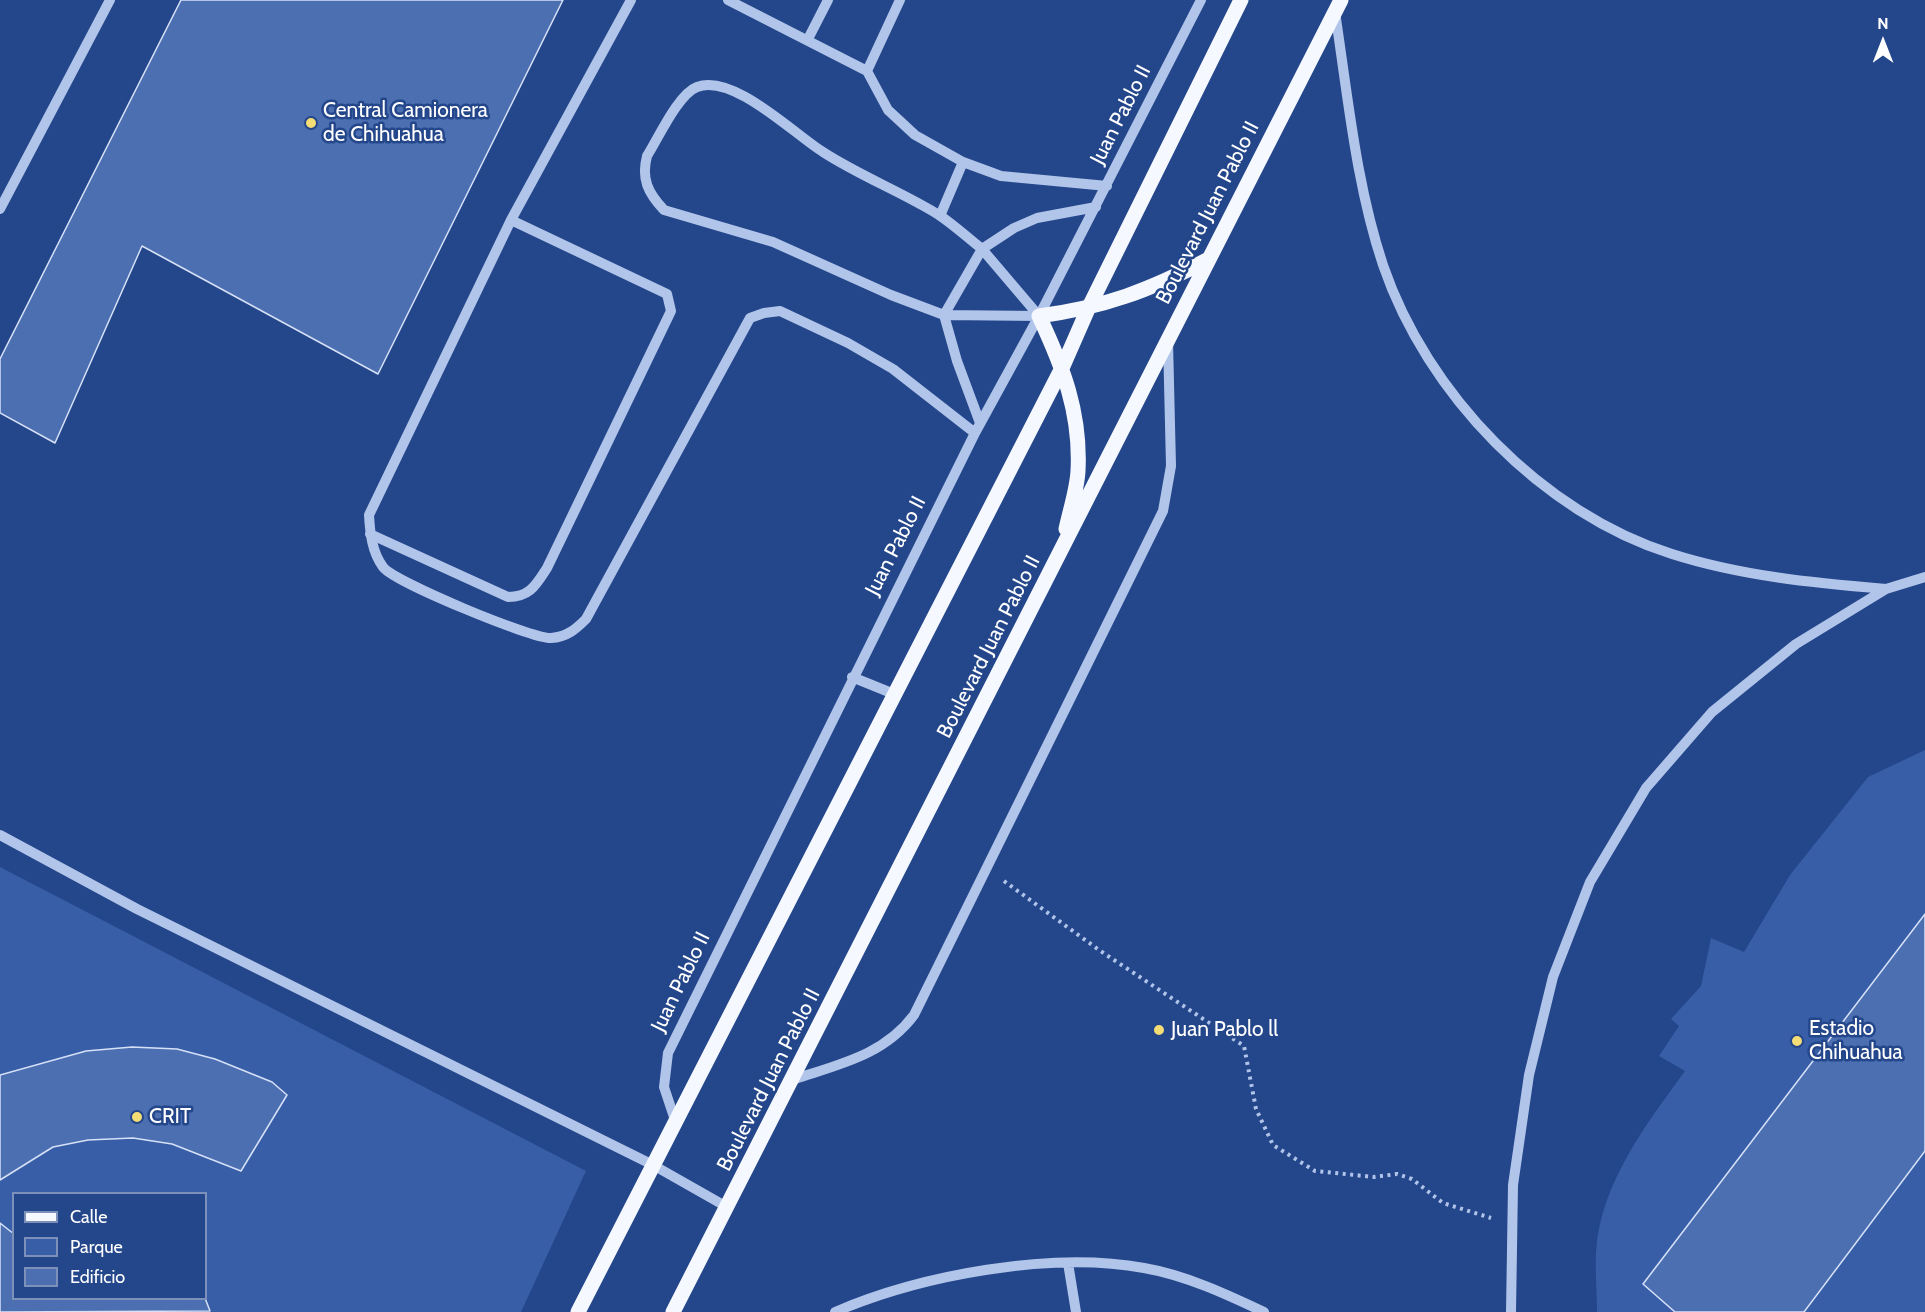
<!DOCTYPE html>
<html>
<head>
<meta charset="utf-8">
<style>
	body { margin:0 }
	#map { position:relative; width:1925px; height:1312px; overflow:hidden; background:#24468a; font-family:Cabin,sans-serif }
	canvas { display:block }
	.legend { position:absolute; left:12px; top:1192px; width:195px; height:108px; box-sizing:border-box; background:#24468a; border:2px solid #7c90b9; margin:0; padding:8px 10px; list-style:none; font-size:18px; color:#fff }
	.legend li { display:flex; align-items:center; gap:12px; height:30px }
	.legend b { width:30px; border:2px solid #7c90b9 }
	.north { position:absolute; left:1853px; top:12px; width:60px; height:60px; -webkit-text-stroke:4px #24468a; paint-order:stroke; rotate:0deg; font-size:16px; font-weight:700; line-height:24px; text-align:center; color:#fff }
	.north::after { content:''; display:block; margin:auto; width:21px; height:27px; background:#fff; clip-path:polygon(50% 0,100% 100%,50% 72%,0 100%) }
</style>
</head>
<body>
<div id="map">
<canvas width="1925" height="1312"></canvas>
<ul class="legend">
<li><b style="height:8px;background:#f5f8fe"></b>Calle</li>
<li><b style="height:16px;background:#385ea7"></b>Parque</li>
<li><b style="height:16px;background:#4c6fb2"></b>Edificio</li>
</ul>
<div class="north">N</div>
</div>
<script>
const c = document.querySelector('canvas').getContext('2d');
c.lineJoin = 'round';
function paint(path, color) {
  c.fillStyle = color;
  c.fill(path, 'evenodd');
}
function stroke(path, color, width, dash) {
  c.strokeStyle = color;
  c.lineWidth = width;
  c.lineCap = dash ? 'butt' : 'round';
  c.setLineDash(dash || []);
  c.stroke(path);
}
function write(font, color, halo, rows, align = 'center') {
  c.font = font + ' Cabin,sans-serif';
  c.lineWidth = 5;
  c.setLineDash([]);
  c.textBaseline = 'middle';
  c.strokeStyle = halo;
  c.fillStyle = color;
  for (const [text, x, y, turn = 0] of rows) {
    c.save();
    c.translate(x, y);
    c.rotate((+turn || 0) * Math.PI / 180);
    c.textAlign = isNaN(turn) ? turn : align;
    if (halo) c.strokeText(text, 0, 0);
    c.fillText(text, 0, 0);
    c.restore();
  }
}
const green = new Path2D(`
	M1925,750V1312H1597C1597,1292 1595,1271 1596,1252C1600,1184 1647,1123 1685,1071L1659,1056L1679,1026L1671,1019L1701,986L1711,938L1744,952L1790,875L1868,777Z
	M0,867L586,1171L521,1312H0ZM14,1194H206V1298H14Z`);
const building = new Path2D(`
	M181,0H563L378,374L142,246L55,443L0,413V359Z
	M1925,914V1151L1804,1312H1675L1643,1284Z
	M132,1047L177,1049L215,1059L272,1082L287,1095L241,1171L172,1144L133,1138L88,1140L53,1147L0,1180V1075L86,1051Z
	M0,1223L14,1234V1298H205L210,1311L0,1312Z`);
const path = new Path2D(`
	M1004,881L1099,950L1244,1046L1256,1109L1273,1145L1315,1171L1374,1177L1397,1174L1412,1179L1443,1203L1491,1218`);
const minor = new Path2D(`
	M631,0L511,220L369,515C370,533 372,552 383,567C394,582 532,639 551,638C567,637 576,629 586,619L750,318L764,313L780,311L848,343L893,369L975,433
	M728,0L867,71
	M900,0L867,71L888,110L915,135L963,162L1001,176L1107,186
	M1335,12C1348,97 1356,184 1383,265C1427,394 1542,513 1672,554C1741,576 1814,583 1886,589
	M808,39L828,0
	M0,209L110,0
	M940,216L963,162
	M982,249L1039,316L944,315Z
	M980,423L957,361L944,315L891,295L773,242L664,210C648,193 641,179 647,156C658,139 678,94 697,87C733,73 794,134 823,152C860,176 902,192 939,215C954,225 968,238 982,249L1014,228L1037,218L1096,207
	M370,534L508,597C530,597 536,585 547,568L671,311L667,294L511,220
	M852,677L894,694
	M0,835L137,909L653,1165L727,1207
	M795,1079C840,1064 884,1055 914,1015L1163,511L1171,466L1168,341
	M675,1120L664,1087L668,1053L975,433L1039,316L1201,0
	M1068,1263L1076,1312
	M835,1312C921,1275 1051,1251 1144,1268C1185,1275 1226,1294 1264,1312
	M1511,1312L1513,1185L1529,1075L1553,977L1590,882L1646,788L1712,712L1796,644L1886,589L1925,577`);
const major = new Path2D(`
	M1066,529C1070,510 1077,490 1078,471C1081,413 1063,367 1039,316C1105,307 1148,291 1207,260
	M578,1312L1063,366L1088,309L1241,0
	M673,1312C899,877 1115,436 1341,0`);
const markers = [
	[311,123,6,"#f5dd75"],
	[1159,1030,6,"#f5dd75"],
	[1797,1041,6,"#f5dd75"],
	[137,1117,6,"#f5dd75"]
];
const poiNames = [
	["Central Camionera",323,111],
	["de Chihuahua",323,135],
	["Estadio",1809,1029],
	["Chihuahua",1809,1053],
	["Juan Pablo ll",1171,1030],
	["CRIT",149,1117]
];
const streetNames = [
	["Juan Pablo II",1121,115,-63],
	["Boulevard Juan Pablo II",1208,213,-63],
	["Juan Pablo II",896,546,-63],
	["Boulevard Juan Pablo II",989,647,-63],
	["Juan Pablo II",681,982,-64],
	["Boulevard Juan Pablo II",769,1080,-63]
];
paint(green, '#385ea7');
paint(building, '#4c6fb2');
stroke(building, '#d6e1f8', 1.5);
stroke(path, '#b1c5ea', 4, [3, 4.5]);
stroke(minor, '#b1c5ea', 10);
stroke(major, '#f5f8fe', 15);
for (const [x, y, r, color] of markers) {
  const dot = new Path2D();
  dot.arc(x, y, r, 0, 2 * Math.PI);
  c.fillStyle = color;
  c.fill(dot);
  stroke(dot, '#24468a', 2);
}
write('21px', '#fff', '#24468a', poiNames, 'left');
write('21px', '#fff', '#24468a', streetNames);
</script>
</body>
</html>
